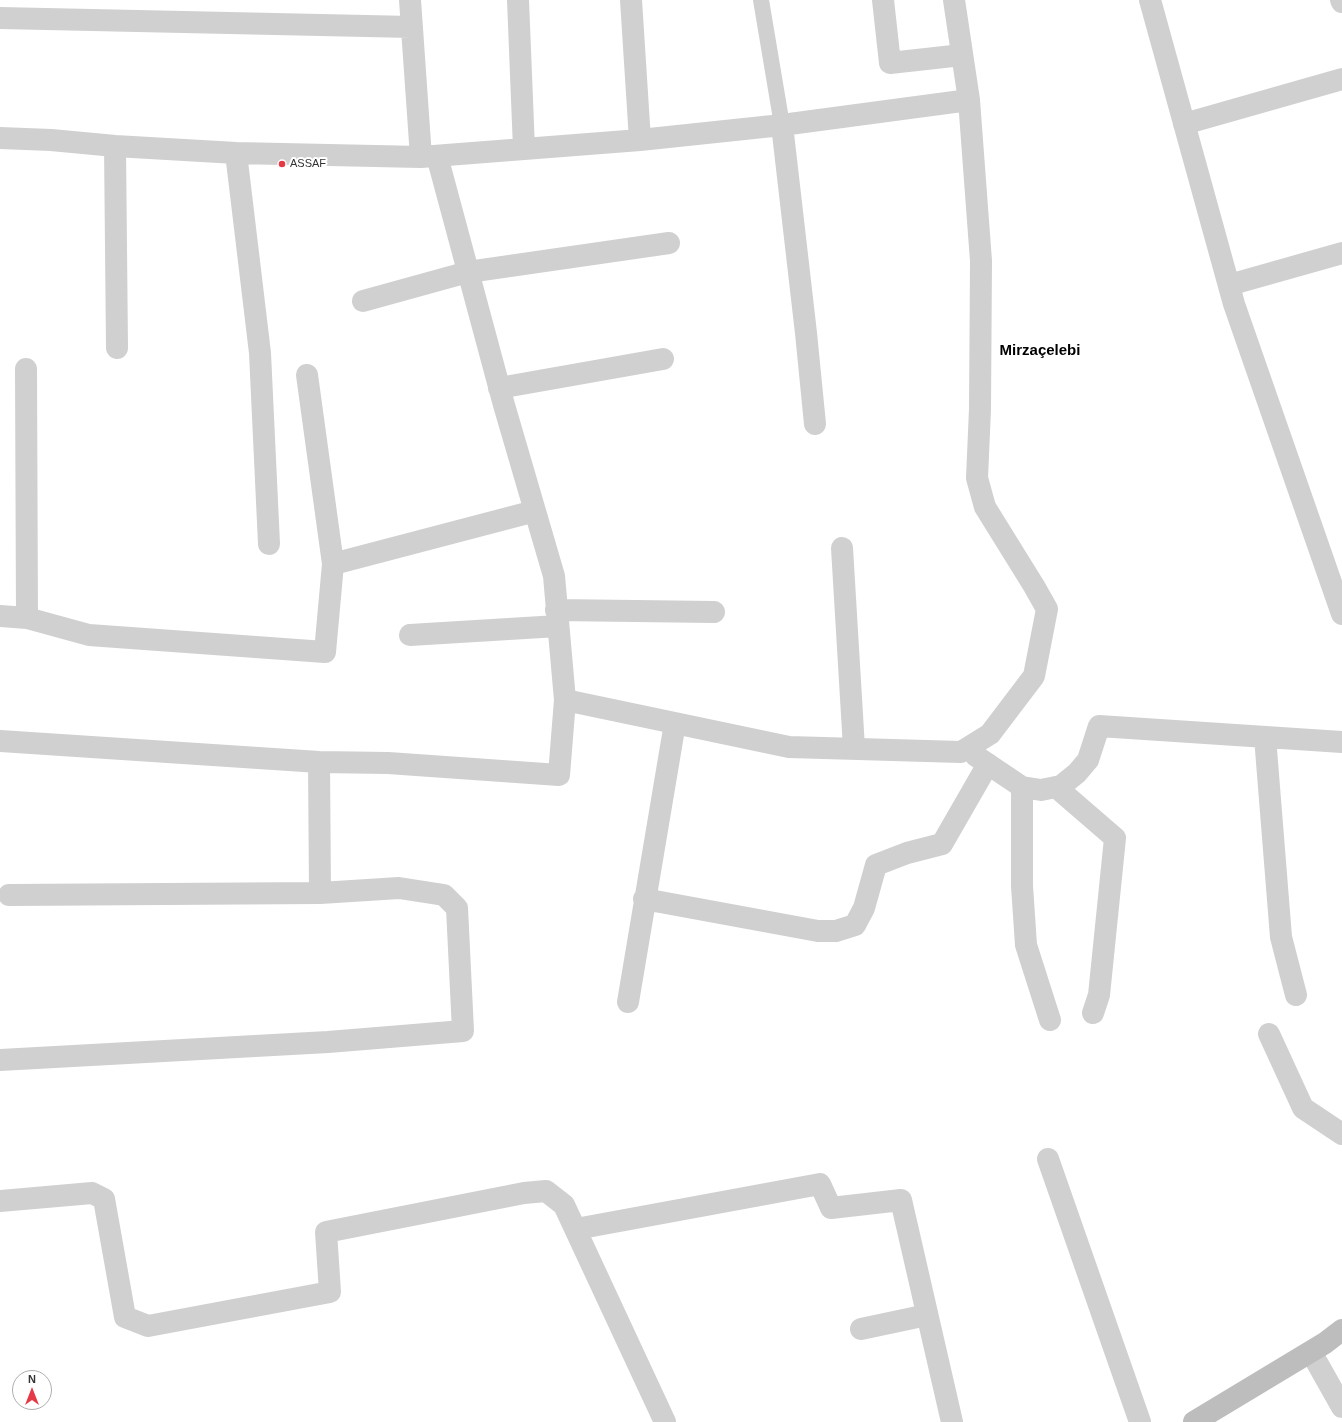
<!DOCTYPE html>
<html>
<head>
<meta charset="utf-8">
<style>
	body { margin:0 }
	#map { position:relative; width:1342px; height:1422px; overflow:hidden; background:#fff; font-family:Arial,sans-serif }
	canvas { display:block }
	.north { position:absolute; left:12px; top:1370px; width:40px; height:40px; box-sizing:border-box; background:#fff; border:1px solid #adadad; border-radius:50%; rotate:0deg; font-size:11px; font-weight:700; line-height:16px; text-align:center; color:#333 }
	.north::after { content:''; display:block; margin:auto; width:14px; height:18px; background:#e63946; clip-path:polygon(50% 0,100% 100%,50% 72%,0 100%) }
</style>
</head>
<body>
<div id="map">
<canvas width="1342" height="1422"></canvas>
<div class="north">N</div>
</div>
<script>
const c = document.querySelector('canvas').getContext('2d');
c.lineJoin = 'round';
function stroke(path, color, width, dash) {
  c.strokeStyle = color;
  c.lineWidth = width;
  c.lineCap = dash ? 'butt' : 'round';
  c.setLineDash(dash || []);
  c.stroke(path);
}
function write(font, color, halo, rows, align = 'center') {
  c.font = font + ' Arial,sans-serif';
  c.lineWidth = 4;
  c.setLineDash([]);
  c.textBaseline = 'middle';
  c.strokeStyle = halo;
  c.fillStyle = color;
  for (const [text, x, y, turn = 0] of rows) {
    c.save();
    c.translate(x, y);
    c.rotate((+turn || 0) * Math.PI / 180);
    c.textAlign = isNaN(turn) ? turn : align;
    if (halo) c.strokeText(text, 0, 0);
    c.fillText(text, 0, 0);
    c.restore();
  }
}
const service = new Path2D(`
	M761,0L782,125`);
const minor = new Path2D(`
	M410,0L421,157
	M518,0L524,149
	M631,0L640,140
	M883,0L890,63L962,55
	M1150,0L1234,304L1342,614
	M1341,0L1342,2
	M0,18L412,27
	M1184,124L1342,79
	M782,125L969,100
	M0,138L51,140L115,146L236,153L421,157L640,140L782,125L806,333L815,424
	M115,146L117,348
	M236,153L260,353L269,544
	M1229,285L1342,253
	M363,301L468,272L669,243
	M26,369L27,618
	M499,388L663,359
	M842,548L854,748
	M333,564L535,511
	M556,610L714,612
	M0,616L27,618L89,635L325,652L333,564L307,375
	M410,635L558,626
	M565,700L789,747L961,752L990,734L1034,676L1047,609L1034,586L985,507L977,478L980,409L981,261L969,100L954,0
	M1265,737L1281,937L1296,995
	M0,741L319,762L388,763L559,775L565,700L554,576L504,405L437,156
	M976,756L1022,787L1041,790L1061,786L1077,773L1088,760L1099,726L1342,742
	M319,762L320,893
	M1022,787V886L1026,945L1050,1020
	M1056,787L1115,838L1099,995L1093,1013
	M644,899L818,931H836L855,925L864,908L876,865L907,853L942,844L988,764
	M628,1002L675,723
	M1269,1034L1303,1108L1342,1134
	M0,1060L328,1042L463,1031L457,908L444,895L399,888L320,893L9,895
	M1048,1159L1140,1422
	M0,1201L92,1193L104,1199L125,1317L148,1326L330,1292L326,1232L524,1193L546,1191L564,1205L665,1422
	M576,1229L820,1184L831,1208L901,1200L952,1422
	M861,1329L927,1315
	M1311,1352L1342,1407`);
const secondary = new Path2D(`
	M1194,1422L1325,1343L1342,1330`);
const markers = [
	[282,164,4,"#e63946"]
];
const poiNames = [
	["ASSAF",290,164]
];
const districtNames = [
	["Mirzaçelebi",1040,351]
];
stroke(service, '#d0d0d0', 16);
stroke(minor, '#d0d0d0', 22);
stroke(secondary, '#bdbdbd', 22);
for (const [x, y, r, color] of markers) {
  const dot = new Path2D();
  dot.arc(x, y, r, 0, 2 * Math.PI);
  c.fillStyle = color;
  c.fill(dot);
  stroke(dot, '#fff', 1.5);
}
write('11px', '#333', '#fff', poiNames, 'left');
write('bold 15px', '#000', '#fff', districtNames);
</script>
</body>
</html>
